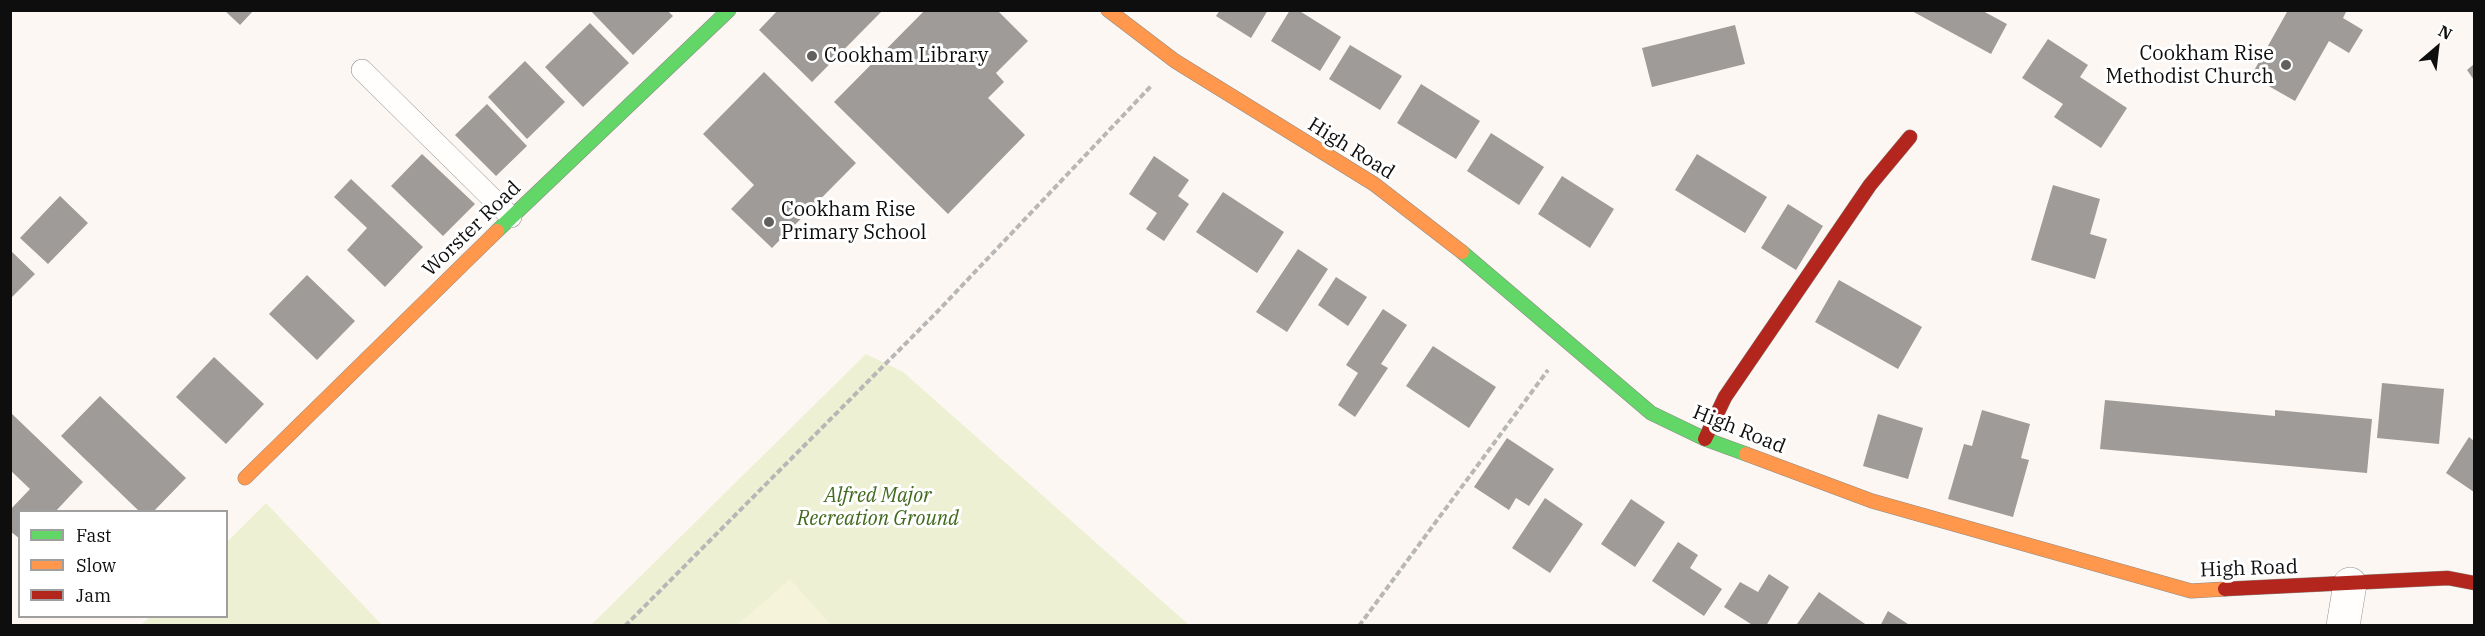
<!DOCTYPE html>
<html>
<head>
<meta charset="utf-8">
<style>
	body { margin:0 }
	#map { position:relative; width:2485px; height:636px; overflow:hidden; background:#fcf7f2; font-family:"IBM Plex Serif",serif }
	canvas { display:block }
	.frame { position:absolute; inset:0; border:12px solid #0e0e0e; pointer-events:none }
	.legend { position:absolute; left:18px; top:510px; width:210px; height:108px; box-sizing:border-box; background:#fff; border:2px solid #9f9f9f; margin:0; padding:8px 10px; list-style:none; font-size:18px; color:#0e0e0e }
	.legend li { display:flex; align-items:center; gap:12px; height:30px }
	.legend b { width:30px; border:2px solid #9f9f9f }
	.north { position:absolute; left:2407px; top:18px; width:60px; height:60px; -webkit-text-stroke:4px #fff; paint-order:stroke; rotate:28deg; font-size:16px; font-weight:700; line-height:24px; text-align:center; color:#0e0e0e }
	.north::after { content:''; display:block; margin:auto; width:21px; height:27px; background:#0e0e0e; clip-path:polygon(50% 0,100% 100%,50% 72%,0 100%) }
</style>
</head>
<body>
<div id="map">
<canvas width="2485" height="636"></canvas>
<div class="frame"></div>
<ul class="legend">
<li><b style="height:8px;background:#63d668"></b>Fast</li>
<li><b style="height:8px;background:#ff974d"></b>Slow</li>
<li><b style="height:8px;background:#b3261e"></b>Jam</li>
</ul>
<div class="north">N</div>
</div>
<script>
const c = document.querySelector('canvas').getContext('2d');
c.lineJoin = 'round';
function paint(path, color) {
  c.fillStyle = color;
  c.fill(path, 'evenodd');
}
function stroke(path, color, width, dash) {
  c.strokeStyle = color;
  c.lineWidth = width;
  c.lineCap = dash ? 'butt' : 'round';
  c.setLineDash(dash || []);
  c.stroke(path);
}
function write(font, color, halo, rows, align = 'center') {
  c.font = font + ' "IBM Plex Serif",serif';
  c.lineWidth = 6;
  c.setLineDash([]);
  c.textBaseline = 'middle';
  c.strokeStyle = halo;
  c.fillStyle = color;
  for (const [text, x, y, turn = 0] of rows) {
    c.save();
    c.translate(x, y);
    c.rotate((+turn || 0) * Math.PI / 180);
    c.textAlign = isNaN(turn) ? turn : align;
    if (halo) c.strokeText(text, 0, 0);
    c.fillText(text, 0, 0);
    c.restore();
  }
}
const green = new Path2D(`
	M866,354L903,372L1189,625L590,626Z
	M266,503L382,625H141L150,617L226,616L227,542Z`);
const pitch = new Path2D(`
	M790,579L831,625H737Z`);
const building = new Path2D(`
	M224,10H254L240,25Z
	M590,10H667L673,16L633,55Z
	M778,10H883L812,82L759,30Z
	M925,10H997L1028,41L996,73L1004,82L988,98L1025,135L948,214L834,102Z
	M1220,10H1268L1251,38L1216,16Z
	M1290,10H1298L1341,37L1320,71L1271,41Z
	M1910,10H1981L2007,24L1991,54Z
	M2284,10H2347L2343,18L2363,30L2349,53L2329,41L2295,101L2251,76L2287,12Z
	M590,23L629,63L583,107L545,67Z
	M1735,25L1745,64L1652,87L1642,48Z
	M2048,39L2088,65L2080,77L2127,108L2101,148L2054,117L2063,104L2022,78Z
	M1350,45L1402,76L1380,110L1329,79Z
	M525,61L565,102L527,139L488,97Z
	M2474,64V80L2467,70Z
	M764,72L856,163L772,248L731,209L754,185L703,134Z
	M1421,84L1480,121L1456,159L1397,123Z
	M487,104L527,146L496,176L455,135Z
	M1491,133L1544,167L1519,205L1467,171Z
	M422,154L475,204L443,236L391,186Z
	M1697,154L1767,197L1745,233L1675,190Z
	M1154,156L1189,180L1178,196L1189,204L1164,241L1146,229L1157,213L1129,194Z
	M1562,176L1614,209L1590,248L1538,214Z
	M351,179L423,247L385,287L347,250L367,228L334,197Z
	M2053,185L2100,199L2090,234L2107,239L2095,279L2031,260Z
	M1223,192L1284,232L1257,273L1196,232Z
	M60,196L88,223L48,264L20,238Z
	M1788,204L1823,226L1796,270L1761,248Z
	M1298,249L1328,269L1287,332L1256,312Z
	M10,250L35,274L10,299Z
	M307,275L355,321L317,360L269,314Z
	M1336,277L1367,297L1348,326L1318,305Z
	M1839,280L1922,327L1898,369L1815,322Z
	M1383,309L1407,325L1381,364L1388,368L1355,417L1338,405L1358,373L1346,365Z
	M1433,346L1496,387L1469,428L1406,386Z
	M214,357L264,404L226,444L176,397Z
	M2382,383L2444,389L2439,444L2377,438Z
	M100,396L186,478L153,512H140L61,436Z
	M2105,400L2275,416V410L2372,419L2367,473L2100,449Z
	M1982,410L2030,424L2021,458L2029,460L2013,517L1948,499L1964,444L1972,446Z
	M10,412L83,482L55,512H20V539L10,531V510L30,489L10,470Z
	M1878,414L1923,428L1908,479L1863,466Z
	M2469,437L2474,441V492L2446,473Z
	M1507,438L1554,469L1529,506L1516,498L1509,510L1474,487Z
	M1545,498L1583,524L1550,573L1512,548Z
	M1631,499L1665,522L1635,567L1601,544Z
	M1678,542L1698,555L1690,568L1722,589L1704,616L1652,581Z
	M1769,574L1789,587L1766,626H1754L1724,607L1740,582L1758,592Z
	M1819,592L1868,626H1800L1797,624Z
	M1888,611L1911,626H1880Z`);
const path = new Path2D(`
	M625,626L937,312L1152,85
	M1359,626L1548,370`);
const lane = new Path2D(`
	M362,70L511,217`);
const street = new Path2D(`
	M2343,626L2350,584`);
const fast = new Path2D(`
	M497,231L729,10
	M1462,252L1651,413L1705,439L1746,454`);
const slow = new Path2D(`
	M1108,10L1175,61L1374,184L1462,252
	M1746,454L1872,501L2191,591L2225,589
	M245,478L497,231`);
const jam = new Path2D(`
	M1705,439L1725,397L1870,185L1910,137
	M2225,589L2448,578L2474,583`);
const markers = [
	[812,56,6,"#61605e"],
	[2286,65,6,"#61605e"],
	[769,222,6,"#61605e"]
];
const poiNames = [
	["Cookham Rise",2274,54,"right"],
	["Methodist Church",2274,77,"right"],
	["Cookham Library",824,56],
	["Cookham Rise",781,210],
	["Primary School",781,233]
];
const streetNames = [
	["High Road",1351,149,32],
	["Worster Road",472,229,-44],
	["High Road",1739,430,22],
	["High Road",2249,569,-2]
];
const parkNames = [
	["Alfred Major",878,496],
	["Recreation Ground",878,519]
];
paint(green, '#edf0d2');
paint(pitch, '#f5f4db');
paint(building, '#9f9b98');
stroke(lane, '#959391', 22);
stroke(street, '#959391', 34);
stroke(fast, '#8c8a87', 15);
stroke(slow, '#8c8a87', 15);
stroke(jam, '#8c8a87', 15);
stroke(path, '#b8b7b6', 4, [6, 3]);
stroke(lane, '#fffefd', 21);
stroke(street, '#fffefd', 33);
stroke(fast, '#63d668', 14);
stroke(slow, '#ff974d', 14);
stroke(jam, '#b3261e', 14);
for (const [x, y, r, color] of markers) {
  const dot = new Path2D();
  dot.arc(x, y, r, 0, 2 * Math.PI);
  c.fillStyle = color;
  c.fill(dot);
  stroke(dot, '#fff', 2);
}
write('20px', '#0e0e0e', '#fff', poiNames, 'left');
write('20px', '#0e0e0e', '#fff', streetNames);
write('italic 20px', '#40691c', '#fff', parkNames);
</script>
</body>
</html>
